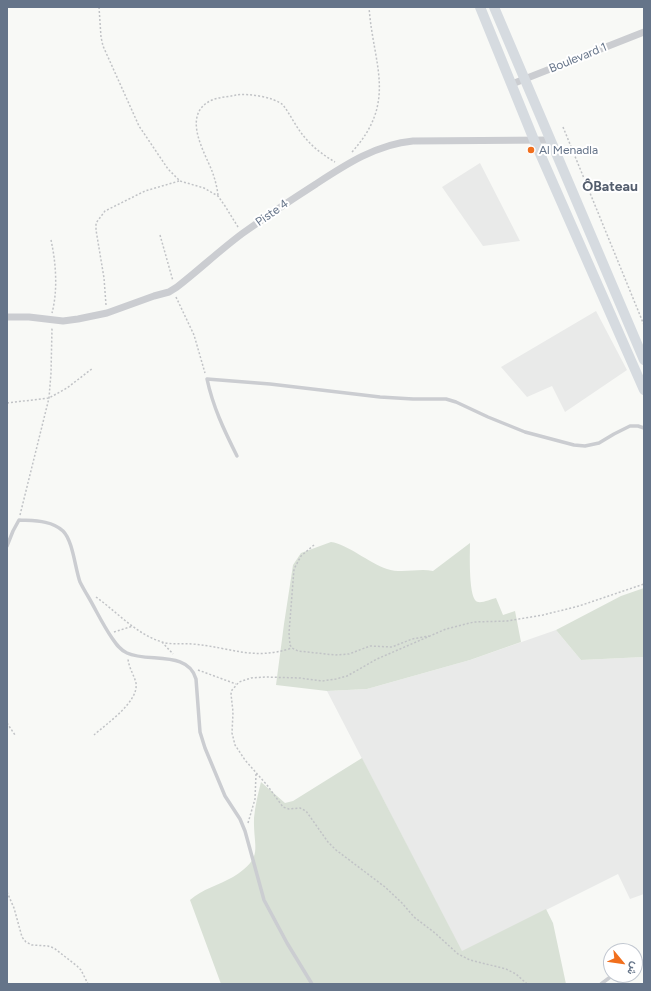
<!DOCTYPE html>
<html>
<head>
<meta charset="utf-8">
<style>
	body { margin:0 }
	#map { position:relative; width:651px; height:991px; overflow:hidden; background:#f8f9f6; font-family:Figtree,Vazirmatn,sans-serif }
	canvas { display:block }
	.frame { position:absolute; inset:0; border:8px solid #657489; pointer-events:none }
	.north { position:absolute; left:603px; top:943px; width:40px; height:40px; box-sizing:border-box; background:#fff; border:1px solid #c1c7d0; border-radius:50%; rotate:119deg; font-size:11px; font-weight:700; line-height:16px; text-align:center; color:#657489 }
	.north::after { content:''; display:block; margin:auto; width:14px; height:18px; background:#f16f1d; clip-path:polygon(50% 0,100% 100%,50% 72%,0 100%) }
</style>
</head>
<body>
<div id="map">
<canvas width="651" height="991"></canvas>
<div class="frame"></div>
<div class="north">ش</div>
</div>
<script>
const c = document.querySelector('canvas').getContext('2d');
c.lineJoin = 'round';
function paint(path, color) {
  c.fillStyle = color;
  c.fill(path, 'evenodd');
}
function stroke(path, color, width, dash) {
  c.strokeStyle = color;
  c.lineWidth = width;
  c.lineCap = dash ? 'butt' : 'round';
  c.setLineDash(dash || []);
  c.stroke(path);
}
function write(font, color, halo, rows, align = 'center') {
  c.font = font + ' Figtree,sans-serif';
  c.lineWidth = 4;
  c.setLineDash([]);
  c.textBaseline = 'middle';
  c.strokeStyle = halo;
  c.fillStyle = color;
  for (const [text, x, y, turn = 0] of rows) {
    c.save();
    c.translate(x, y);
    c.rotate((+turn || 0) * Math.PI / 180);
    c.textAlign = isNaN(turn) ? turn : align;
    if (halo) c.strokeText(text, 0, 0);
    c.fillText(text, 0, 0);
    c.restore();
  }
}
const built = new Path2D(`
	M480,163L520,241L483,246L442,187Z
	M596,311L627,370L565,412L552,386L527,397L501,367Z
	M556,630L581,660L644,657V894L630,899L618,874L462,952L327,691L367,689L470,660Z`);
const green = new Path2D(`
	M331,542C347,544 369,563 387,569C402,574 418,568 433,571L470,543C470,552 468,601 478,602C483,603 491,599 496,598L503,615L515,611L521,642L470,660L367,689L327,691L276,685L284,624L293,565L301,553Z
	M644,588V657L581,660L556,630L621,596Z
	M362,758L462,951L546,909L553,923L566,984H221L190,900C202,889 219,885 233,877C265,857 253,849 254,818C255,806 258,794 261,782L285,803L293,801Z`);
const path = new Path2D(`
	M99,7L101,37L103,46L139,126L168,169L180,181L204,188L218,196L225,206L238,227
	M563,127L644,325
	M352,152C398,101 373,65 369,7
	M218,195C217,187 215,179 212,171C204,151 181,114 212,100C219,97 228,97 236,95C248,93 274,97 283,105C290,114 295,125 302,134C311,146 323,155 335,162
	M160,235L173,281
	M51,240C56,263 58,290 52,313
	M176,297L194,335L205,373
	M106,305L104,278L96,230V223L105,211L145,191L179,181
	M7,403L49,398L67,388L93,368
	M20,515L49,398L51,373L52,328
	M314,545L301,556L294,569L289,633L290,645L292,648L298,651L335,655L349,654L370,646L392,647L412,639L429,636
	M96,597C117,612 136,634 162,642C171,645 182,643 192,644C231,647 252,661 292,648
	M114,632L133,626
	M162,642L173,654
	M198,670L236,684
	M7,723L15,735
	M94,735C106,724 139,702 136,683C134,675 129,668 128,659
	M248,823L255,799L256,774
	M7,892L14,908L22,937L26,942L32,945L48,946L54,948L77,966L81,970L88,984
	M527,984L516,974L506,969L470,960L458,954L435,933L414,917L402,903L385,887L336,850L328,842L306,811L300,808L289,809L283,807L267,785L245,760L235,745L232,733L233,712L231,694L232,690L239,682L251,678L265,677L300,678L322,681L336,679L347,676L377,659L446,629L474,622L507,621L543,615L579,606L644,584`);
const lane = new Path2D(`
	M237,456C224,430 213,407 207,379L270,384L380,397L413,399H446L456,402L488,417L525,432L574,445L585,446L599,443L614,434L630,426H638L644,428
	M7,546L13,531L19,520C34,521 51,520 63,531C73,541 75,568 80,582C83,588 86,593 89,598C97,612 103,625 112,638C116,644 120,650 127,653C148,663 188,650 196,679L200,732L205,748L225,796L240,819L245,831L264,900L287,943L312,984
	M635,963L644,961
	M601,984L613,975`);
const street = new Path2D(`
	M512,84L644,32
	M7,317H29L63,321L78,319L107,313L154,296L169,292L177,287C199,270 220,250 243,233C267,216 291,200 316,184C345,165 377,144 413,141L550,140`);
const secondary = new Path2D(`
	M480,7L534,140L644,390
	M494,7L644,360`);
const markers = [
	[531,150,4,"#f16f1d"]
];
const streetNames = [
	["Boulevard 1",578,58,-22],
	["Piste 4",272,213,-35]
];
const poiNames = [
	["Al Menadla",539,150]
];
const quarterNames = [
	["ÔBateau",610,187]
];
paint(built, '#e9eae9');
paint(green, '#d9e1d6');
stroke(path, '#c1c3c6', 1.5, [2, 2]);
stroke(lane, '#cbcdd1', 3.5);
stroke(street, '#cbcdd1', 7);
stroke(secondary, '#d6dbe0', 10);
for (const [x, y, r, color] of markers) {
  const dot = new Path2D();
  dot.arc(x, y, r, 0, 2 * Math.PI);
  c.fillStyle = color;
  c.fill(dot);
  stroke(dot, '#fff', 1.5);
}
write('12px', '#657489', '#fff', streetNames);
write('12px', '#657489', '#fff', poiNames, 'left');
write('bold 14px', '#545e6e', '#fff', quarterNames);
</script>
</body>
</html>
